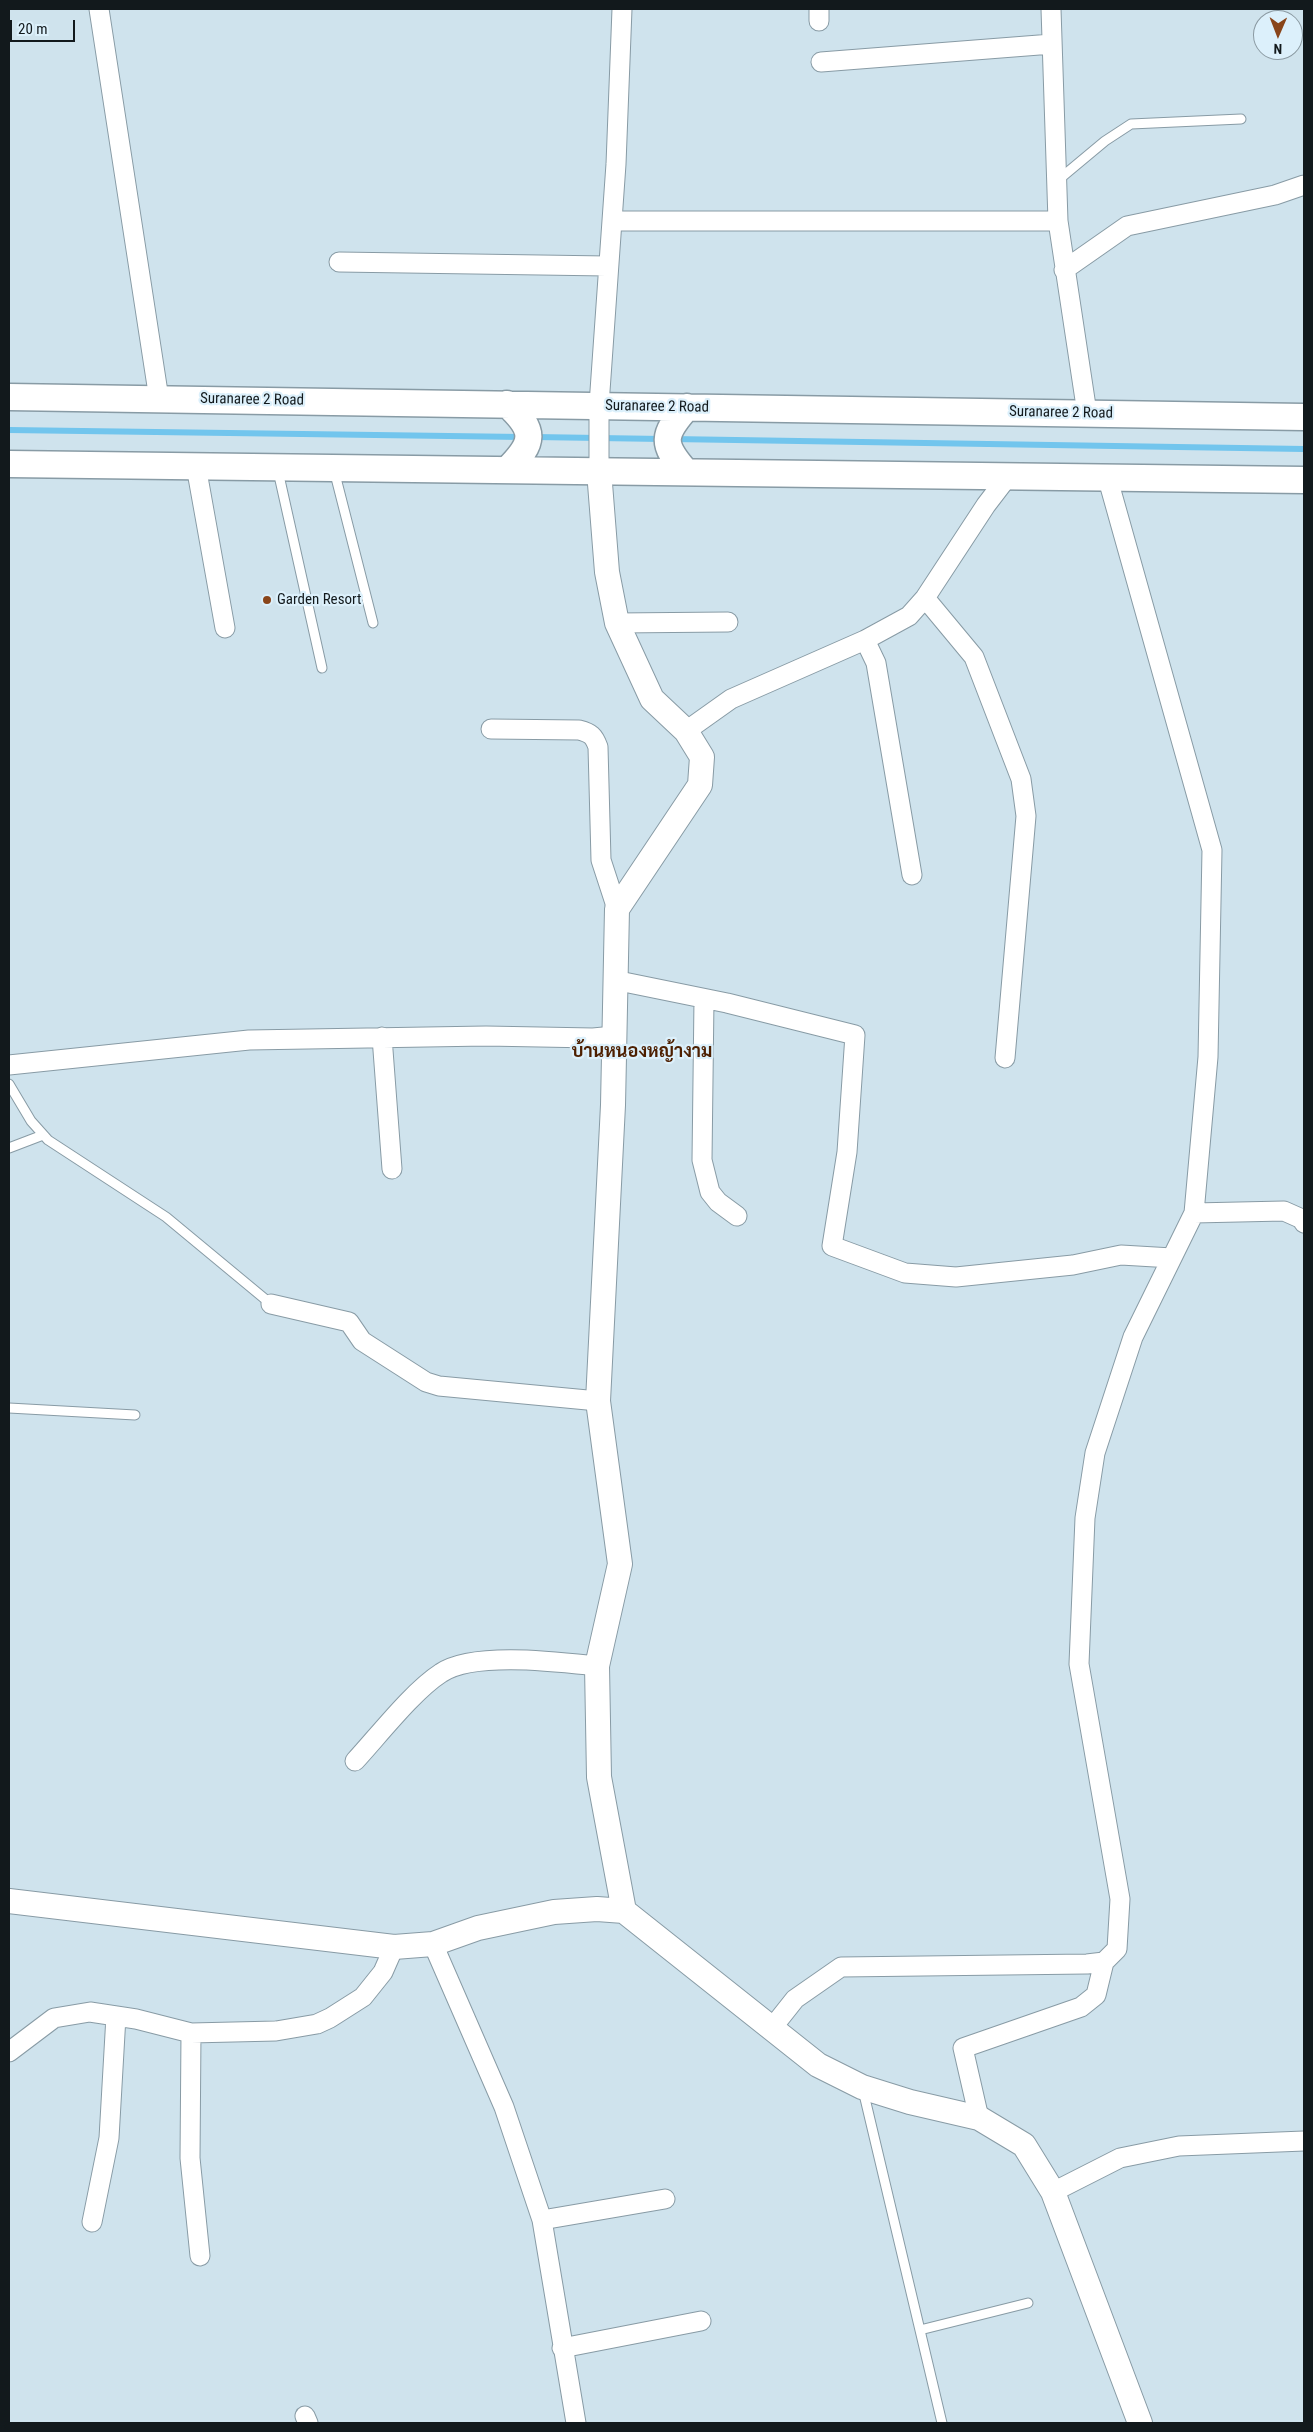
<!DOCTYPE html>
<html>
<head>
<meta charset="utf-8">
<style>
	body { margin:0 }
	#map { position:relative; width:1313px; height:2432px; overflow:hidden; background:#cfe3ed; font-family:"Roboto Condensed",sans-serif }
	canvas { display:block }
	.frame { position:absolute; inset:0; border:10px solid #12191c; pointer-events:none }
	.north { position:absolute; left:1253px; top:10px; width:50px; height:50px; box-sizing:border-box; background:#dcf0fb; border:1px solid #8b9aa2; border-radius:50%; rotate:181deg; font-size:14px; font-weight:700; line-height:20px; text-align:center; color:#12191c }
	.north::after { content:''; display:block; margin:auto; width:18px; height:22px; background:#89451a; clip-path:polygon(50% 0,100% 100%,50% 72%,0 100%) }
	.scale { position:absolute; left:10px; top:20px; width:65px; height:22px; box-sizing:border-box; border:2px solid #12191c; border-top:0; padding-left:6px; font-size:15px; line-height:18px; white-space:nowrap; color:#12191c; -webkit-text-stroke:4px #dcf0fb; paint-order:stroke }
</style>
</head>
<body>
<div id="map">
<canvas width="1313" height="2432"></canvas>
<div class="frame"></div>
<div class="north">N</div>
<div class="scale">20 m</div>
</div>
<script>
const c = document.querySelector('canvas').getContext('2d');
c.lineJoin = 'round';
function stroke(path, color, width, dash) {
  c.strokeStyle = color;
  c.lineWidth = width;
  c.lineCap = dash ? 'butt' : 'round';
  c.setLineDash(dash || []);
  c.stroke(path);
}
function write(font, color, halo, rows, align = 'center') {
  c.font = font + ' "Roboto Condensed",Sarabun,sans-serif';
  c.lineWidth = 4.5;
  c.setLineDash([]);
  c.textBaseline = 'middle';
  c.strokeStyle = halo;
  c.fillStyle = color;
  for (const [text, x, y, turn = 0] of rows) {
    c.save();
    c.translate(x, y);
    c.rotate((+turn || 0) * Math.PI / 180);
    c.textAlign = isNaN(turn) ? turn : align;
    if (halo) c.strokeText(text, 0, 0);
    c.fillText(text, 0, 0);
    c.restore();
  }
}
const stream = new Path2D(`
	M9,430L522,437
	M535,437L662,439
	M672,439L1304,449`);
const service = new Path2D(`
	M1057,181L1105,141L1131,124L1241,119
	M334,470L373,623
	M278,471L322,668
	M9,1084L31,1121L48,1140L166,1217L271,1304
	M9,1148L43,1135
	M9,1408L135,1415
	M863,2090L942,2423
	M920,2330L1028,2303`);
const minor = new Path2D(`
	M99,9L159,399
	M1051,9L1058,221L1087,413
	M819,21V9
	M821,62L1052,44
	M612,221H1058
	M339,262L607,266
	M1064,270L1127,226L1275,195L1304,185
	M196,466L225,628
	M599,471V405L616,164L622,9
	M925,598L974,657L1021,779L1026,816L1005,1058
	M617,623L728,622
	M865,640L876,663L912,875
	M491,729L579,730C591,733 594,736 598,747L601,860L617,909
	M686,731L731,699L865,640L909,616L925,598L986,505L1009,475
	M614,980L727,1003L855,1035L847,1152L832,1246L905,1273L956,1277L1073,1265L1121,1255L1172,1258
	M704,999L702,1160L710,1192L718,1202L737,1216
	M382,1037L392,1169
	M9,1065L249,1040L486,1036L593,1038L614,1036
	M1194,1213L1284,1211L1302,1219L1304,1223
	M271,1304L349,1322L362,1341L426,1382L439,1386L598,1401
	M355,1761C379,1735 413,1691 441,1673C473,1651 559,1662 597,1666
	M433,1944L504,2107L542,2220L576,2423
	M772,2028L795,1999L841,1967L1087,1964L1104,1962L1117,1949L1120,1899L1079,1664L1085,1518L1095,1453L1133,1337L1194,1213L1208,1057L1212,850L1107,476
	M191,2033L190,2158L200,2256
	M9,2052L54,2018L90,2012L136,2019L191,2033L276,2031L317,2024L330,2018L363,1997L383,1972L394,1947
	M979,2118L963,2048L1081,2007L1096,1995L1104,1962
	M1053,2192L1120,2158L1179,2146L1304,2141
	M542,2220L665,2199
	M92,2222L109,2138L116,2016
	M562,2348L701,2321
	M305,2416L308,2423`);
const tertiary = new Path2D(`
	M599,471L607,572L617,623L652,699L686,731L702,757L700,785L617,909L613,1105L598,1401L620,1564L597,1666L599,1777L624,1911
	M9,1901L394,1947L433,1944L478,1928L554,1912L597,1909L624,1911L818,2065L862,2087L910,2102L979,2118L1024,2145L1053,2192L1140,2423`);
const secondary = new Path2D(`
	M9,397L1304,417
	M9,464L1304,480
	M507,470C535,442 536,431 507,404
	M686,472C661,444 662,435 687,407`);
const markers = [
	[267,600,5,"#89451a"]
];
const streetNames = [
	["Suranaree 2 Road",252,400,1],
	["Suranaree 2 Road",657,407,1],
	["Suranaree 2 Road",1061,413,1]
];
const poiNames = [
	["Garden Resort",277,600]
];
const quarterNames = [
	["บ้านหนองหญ้างาม",642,1052]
];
stroke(stream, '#72c5ed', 6);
stroke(service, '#889ba5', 11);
stroke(minor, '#889ba5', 21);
stroke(tertiary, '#889ba5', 26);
stroke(secondary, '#889ba5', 29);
stroke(service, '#fff', 9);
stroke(minor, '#fff', 19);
stroke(tertiary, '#fff', 24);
stroke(secondary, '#fff', 26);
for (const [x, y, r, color] of markers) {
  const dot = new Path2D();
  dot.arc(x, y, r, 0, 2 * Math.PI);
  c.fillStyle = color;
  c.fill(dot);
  stroke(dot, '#dcf0fb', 2);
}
write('15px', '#12191c', '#dcf0fb', streetNames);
write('15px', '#12191c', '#dcf0fb', poiNames, 'left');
write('bold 18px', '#4d1f00', '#dcf0fb', quarterNames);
</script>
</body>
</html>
